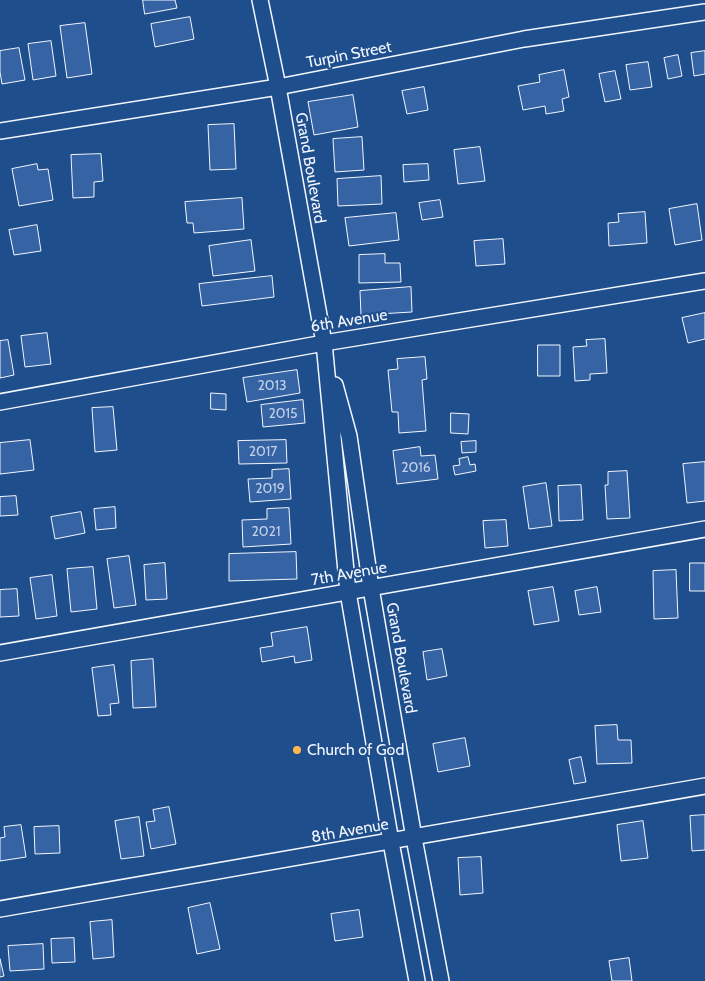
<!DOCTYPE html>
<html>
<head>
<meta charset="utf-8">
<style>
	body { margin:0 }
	canvas { display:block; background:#1f4e8c }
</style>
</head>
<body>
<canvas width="705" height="981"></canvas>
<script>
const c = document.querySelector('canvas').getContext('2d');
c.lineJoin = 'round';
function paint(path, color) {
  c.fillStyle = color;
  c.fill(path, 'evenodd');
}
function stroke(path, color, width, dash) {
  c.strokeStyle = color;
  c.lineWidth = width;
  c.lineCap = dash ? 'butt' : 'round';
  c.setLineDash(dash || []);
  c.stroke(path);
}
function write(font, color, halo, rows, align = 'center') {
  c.font = font + ' Cabin,sans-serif';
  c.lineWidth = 4;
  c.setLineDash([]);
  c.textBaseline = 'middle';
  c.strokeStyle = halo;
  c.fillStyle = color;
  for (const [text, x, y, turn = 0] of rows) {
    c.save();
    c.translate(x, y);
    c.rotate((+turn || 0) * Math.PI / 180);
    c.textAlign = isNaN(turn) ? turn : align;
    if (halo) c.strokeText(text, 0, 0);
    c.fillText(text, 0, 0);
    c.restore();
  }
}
const building = new Path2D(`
	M143,0H175L177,8L145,14Z
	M190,17L194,39L155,47L151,24Z
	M85,23L92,74L67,78L60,26Z
	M51,41L56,76L33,80L28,44Z
	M19,48L25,80L2,84L0,72V51Z
	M705,51V74L694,76L691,53Z
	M678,55L682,76L668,79L664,58Z
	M648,62L652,87L630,90L626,65Z
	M564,70L569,97L562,99L564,111L546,114L545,106L523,110L518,86L540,82L539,75Z
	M615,71L621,99L605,102L599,74Z
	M424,87L428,110L407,114L402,91Z
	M353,95L358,127L314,135L308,102Z
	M234,124L236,169L210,170L208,125Z
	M362,137L364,170L335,172L333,139Z
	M480,147L485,181L458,184L454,150Z
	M101,154L103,181L94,182V197L73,198L71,155Z
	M37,164L38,170L48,169L53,200L19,206L12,169Z
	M428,164L429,180L404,182L403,165Z
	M381,176L382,204L338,206L337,179Z
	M242,198L244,229L194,233L193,223H187L185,202Z
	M440,200L443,217L422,220L419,203Z
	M697,204L702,240L675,245L669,209Z
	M645,212L647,243L609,246L608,223L619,222L618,214Z
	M396,213L399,240L349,246L345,218Z
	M37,225L41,251L14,255L9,230Z
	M503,239L505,264L476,266L474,241Z
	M251,240L255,271L213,276L209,246Z
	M385,254V263H400L401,282L359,283V255Z
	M272,276L274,297L202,306L199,284Z
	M411,287L412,312L361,315L360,291Z
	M705,313V339L688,343L682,318Z
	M47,333L51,364L25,367L21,336Z
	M605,339L607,373L590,374V380L575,381L573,347L587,346L586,340Z
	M8,340L14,375L0,378V341Z
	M538,345H560V376H538Z
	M425,357L427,379L422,380L426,431L399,433L398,412H392L388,370L398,369L397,359Z
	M297,370L300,393L247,402L243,378Z
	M211,393L226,394V410L211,409Z
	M303,400L305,423L263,427L261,405Z
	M113,407L117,450L95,452L92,408Z
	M451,413L469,414L468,434L451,433Z
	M30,440L34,470L0,474V443Z
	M286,440L287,463L239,464L238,441Z
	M476,441V452L462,453L461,442Z
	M420,447L421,456L435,455L438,479L397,484L393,451Z
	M468,457L470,465L475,464L476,471L455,475L453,466L460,465L459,459Z
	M705,462V501L687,503L683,464Z
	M289,469L291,499L250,502L248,479L272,478V470Z
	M627,471L630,518L607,519L605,485H608V472Z
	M546,483L552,526L529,529L523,487Z
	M581,485L583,520L559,521L558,486Z
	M16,496L18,515L0,516V497Z
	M115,507L116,528L96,530L94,509Z
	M289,508L291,544L243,547L242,520L267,519V509Z
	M81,512L85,533L55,539L51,517Z
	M506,520L508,546L485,548L483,521Z
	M296,552L297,579L229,581V554Z
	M129,556L136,605L114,608L107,559Z
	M165,563L167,599L146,600L144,565Z
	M690,563H705V591H690Z
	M93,567L97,609L71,612L67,569Z
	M676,570L678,618L654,619L653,571Z
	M52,575L57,616L36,619L30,578Z
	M553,587L559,621L534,625L528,591Z
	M597,587L601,612L579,615L575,591Z
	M17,589L19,616L0,617V590Z
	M307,627L312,660L295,663L294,656L262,662L260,648L273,646L271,633Z
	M442,649L447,676L427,680L423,652Z
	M153,659L156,707L133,708L131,661Z
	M114,665L119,703L110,704L111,715L98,716L92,668Z
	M617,725L618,740H631L632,763L597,764L595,726Z
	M465,738L470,766L438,772L433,744Z
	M581,757L586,782L574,784L569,760Z
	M169,807L176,844L151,849L146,822L155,821L153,810Z
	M705,815V850L692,851L690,816Z
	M139,817L144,856L121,859L115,821Z
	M643,821L648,858L621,861L617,825Z
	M21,825L26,857L0,861V838L5,837L4,827Z
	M59,826L60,853L35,854L34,827Z
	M481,857L483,893L460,895L458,858Z
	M210,903L220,949L197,954L188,908Z
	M359,910L363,937L335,941L331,914Z
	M112,920L114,957L93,959L90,922Z
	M74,938L75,962L52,963L51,939Z
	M43,944L44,969L10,971L8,946Z
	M629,958L632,981H612L609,961Z
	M0,959L4,976L0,977Z`);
const minor = new Path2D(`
	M260,0L278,87L324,343L348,592L391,842L417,981
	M0,131L278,87L524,39L705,12
	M335,385L349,436L371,588L414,838L441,981
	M0,402L324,343L705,281
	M0,653L705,529
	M0,909L705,786`);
const markers = [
	[297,750,5,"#ffb74d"]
];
const numberNames = [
	["2013",272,386],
	["2015",283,414],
	["2017",263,452],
	["2016",416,468],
	["2019",270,489],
	["2021",266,532]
];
const streetNames = [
	["Turpin Street",349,55,-11],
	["Grand Boulevard",310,168,80],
	["6th Avenue",349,321,-9],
	["7th Avenue",349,574,-10],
	["Grand Boulevard",401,658,80],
	["8th Avenue",350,831,-10]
];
const poiNames = [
	["Church of God",307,750]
];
paint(building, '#3563a3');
stroke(building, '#f2f6ff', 1);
stroke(minor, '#f2f6ff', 18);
stroke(minor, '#1f4e8c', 15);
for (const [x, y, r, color] of markers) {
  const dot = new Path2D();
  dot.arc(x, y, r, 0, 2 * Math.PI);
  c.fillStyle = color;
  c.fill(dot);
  stroke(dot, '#1f4e8c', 2);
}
write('14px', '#c3d1e8', null, numberNames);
write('16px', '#f2f6ff', '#1f4e8c', streetNames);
write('16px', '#f2f6ff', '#1f4e8c', poiNames, 'left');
</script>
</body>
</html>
